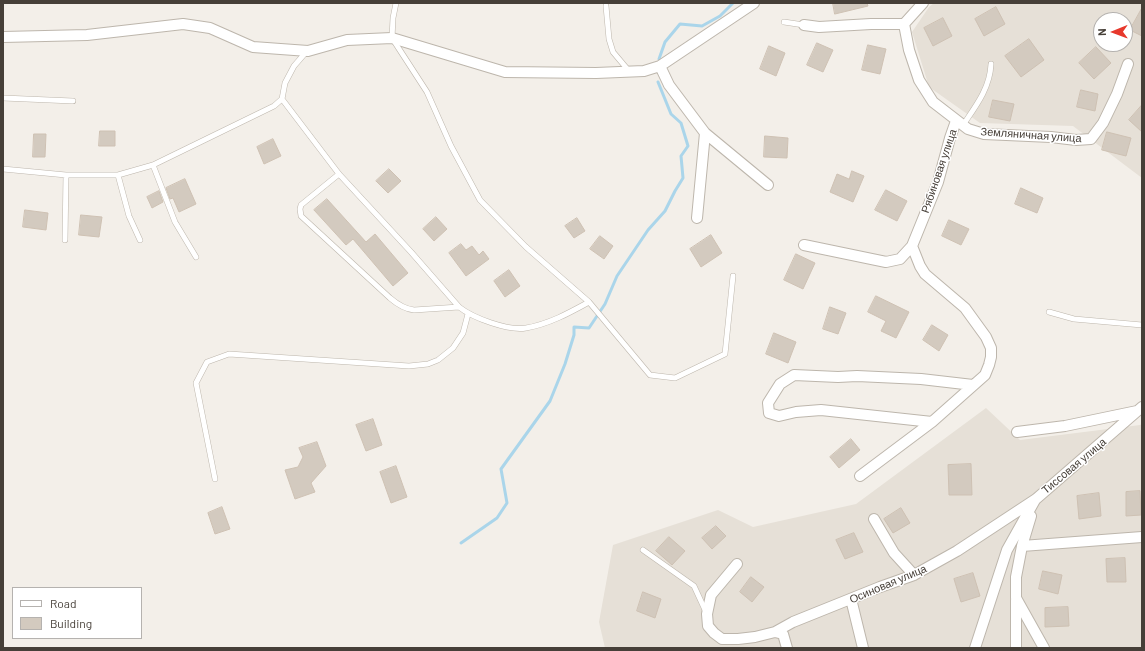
<!DOCTYPE html>
<html>
<head>
<meta charset="utf-8">
<style>
	body { margin:0 }
	#map { position:relative; width:1145px; height:651px; overflow:hidden; background:#f3efe9; font-family:Barlow,sans-serif }
	canvas { display:block }
	.frame { position:absolute; inset:0; border:4px solid #463f38; pointer-events:none }
	.legend { position:absolute; left:12px; top:587px; width:130px; height:52px; box-sizing:border-box; background:#fff; border:1px solid #b5b2af; margin:0; padding:5px 7px; list-style:none; font-size:12px; color:#463f38 }
	.legend li { display:flex; align-items:center; gap:8px; height:20px }
	.legend b { width:20px; border:1px solid #b5b2af }
	.north { position:absolute; left:1093px; top:12px; width:40px; height:40px; box-sizing:border-box; background:#fff; border:1px solid #b5b2af; border-radius:50%; rotate:269deg; font-size:11px; font-weight:700; line-height:16px; text-align:center; color:#463f38 }
	.north::after { content:''; display:block; margin:auto; width:14px; height:18px; background:#e7382c; clip-path:polygon(50% 0,100% 100%,50% 72%,0 100%) }
</style>
</head>
<body>
<div id="map">
<canvas width="1145" height="651"></canvas>
<div class="frame"></div>
<ul class="legend">
<li><b style="height:5px;background:#fff"></b>Road</li>
<li><b style="height:11px;background:#d3cabf"></b>Building</li>
</ul>
<div class="north">N</div>
</div>
<script>
const c = document.querySelector('canvas').getContext('2d');
c.lineJoin = 'round';
function paint(path, color) {
  c.fillStyle = color;
  c.fill(path, 'evenodd');
}
function stroke(path, color, width, dash) {
  c.strokeStyle = color;
  c.lineWidth = width;
  c.lineCap = dash ? 'butt' : 'round';
  c.setLineDash(dash || []);
  c.stroke(path);
}
function write(font, color, halo, rows, align = 'center') {
  c.font = font + ' Barlow,sans-serif';
  c.lineWidth = 3;
  c.setLineDash([]);
  c.textBaseline = 'middle';
  c.strokeStyle = halo;
  c.fillStyle = color;
  for (const [text, x, y, turn = 0] of rows) {
    c.save();
    c.translate(x, y);
    c.rotate((+turn || 0) * Math.PI / 180);
    c.textAlign = isNaN(turn) ? turn : align;
    if (halo) c.strokeText(text, 0, 0);
    c.fillText(text, 0, 0);
    c.restore();
  }
}
const residential = new Path2D(`
	M934,3H1142V178L1073,126L980,123L929,87L912,32L929,7ZM1101,20H1125V44H1101Z
	M986,408L1020,440L1140,425L1142,424V648H605L599,622L613,545L718,510L753,527L856,504Z`);
const stream = new Path2D(`
	M659,59L665,42L680,24L702,26L720,16L733,3
	M461,543L497,518L507,503L501,469L550,401L565,364L574,335V327L589,328L605,304L617,276L648,230L665,211L675,191L683,178L681,156L688,146L681,123L671,114L658,82`);
const building = new Path2D(`
	M833,3H867L868,6L835,14Z
	M996,7L1005,24L984,36L975,19Z
	M1142,8V36L1130,30Z
	M943,18L952,36L933,46L924,28Z
	M1029,39L1044,60L1021,77L1005,56Z
	M817,43L833,50L823,72L807,65Z
	M868,45L886,49L880,74L862,70Z
	M769,46L785,53L776,76L760,69Z
	M1096,47L1111,63L1094,79L1079,63Z
	M1081,90L1098,94L1095,111L1077,107Z
	M993,100L1014,104L1010,121L989,117Z
	M1142,105V132L1129,120Z
	M100,131H115V146H99Z
	M1107,132L1131,138L1126,156L1102,150Z
	M34,134H46L45,157H33Z
	M765,136L788,138L787,158L764,157Z
	M273,139L281,156L264,164L257,147Z
	M389,169L401,181L388,193L376,181Z
	M852,171L864,176L853,202L830,192L837,174L849,179Z
	M185,179L196,204L179,212L173,198L170,199L166,188Z
	M1021,188L1043,198L1037,213L1015,204Z
	M886,190L907,201L897,221L875,210Z
	M159,191L163,202L152,208L147,197Z
	M327,199L366,242L375,234L408,273L393,286L353,239L346,245L314,210Z
	M25,210L48,213L46,230L23,227Z
	M81,215L102,217L99,237L79,235Z
	M436,217L447,229L434,241L423,229Z
	M577,218L585,231L574,238L565,226Z
	M949,220L969,229L961,245L942,236Z
	M711,235L722,253L701,267L690,249Z
	M600,236L613,246L604,259L590,249Z
	M461,244L466,250L472,246L479,255L483,251L489,259L466,276L449,253Z
	M796,254L815,263L803,289L784,280Z
	M509,270L520,286L505,297L494,281Z
	M876,296L909,312L896,338L881,331L886,321L868,312Z
	M830,307L846,313L838,334L823,329Z
	M932,325L948,335L939,351L923,340Z
	M774,333L796,342L788,363L766,354Z
	M373,419L382,445L366,451L356,425Z
	M851,439L860,450L839,468L830,457Z
	M317,442L326,466L311,483L315,492L295,499L285,470L298,467L303,457L299,448Z
	M971,464L972,495H949L948,465Z
	M396,466L407,497L391,503L380,472Z
	M1140,491L1141,515L1126,516V492Z
	M1099,493L1101,516L1079,519L1077,496Z
	M222,507L230,529L215,534L208,513Z
	M901,508L910,523L893,533L884,519Z
	M716,526L726,536L712,549L702,538Z
	M854,533L863,552L845,559L836,540Z
	M669,537L685,551L672,565L656,551Z
	M1125,558L1126,582H1107L1106,559Z
	M1043,571L1062,575L1058,594L1039,589Z
	M973,573L980,596L961,602L954,579Z
	M751,577L764,587L752,602L740,592Z
	M643,592L661,599L655,618L637,611Z
	M1068,607L1069,626L1045,627V608Z`);
const service = new Path2D(`
	M396,3L393,18L392,38L427,92L451,146L480,200L526,247L589,302L650,375L675,378L725,354L733,276
	M606,6L609,39L613,52L629,71
	M784,22L804,25
	M3,98L73,101
	M282,99L339,174L411,252L459,307C473,318 508,331 526,328C549,324 569,313 589,302
	M963,125C976,106 990,88 991,64
	M153,165L175,222L196,257
	M3,169L66,175H118L153,165L274,106L282,99L285,83L294,66L307,51
	M339,174L301,205L300,209L301,216L390,298C397,304 404,309 414,310L459,307
	M118,175L129,216L140,240
	M65,240L66,175
	M1049,312L1074,319L1142,325
	M215,479L196,383L207,362L229,354L409,366L428,364L438,360L453,348L463,333L468,314
	M643,550L694,586L706,612`);
const minor = new Path2D(`
	M904,24L909,50L919,80L933,102L968,129L984,134L1051,137L1076,140L1091,139L1103,123L1117,94L1128,64
	M804,25L819,27L871,24H904L923,3
	M3,37L87,35L183,24L210,28L253,47L308,51L347,40L392,38L505,72L596,73L644,71L660,66L754,3
	M660,66L669,85L705,133L768,185
	M697,218L705,133
	M804,245L886,262L900,259L912,246L938,182L950,138L956,121
	M932,422L821,410L796,412L779,416L769,413L768,403L780,384L794,375L838,377L857,376L921,379L973,385
	M1017,432L1065,426L1137,411
	M860,476L932,422L985,375L989,365L991,357V348L986,337L965,308L925,274L920,266L912,246
	M1031,516L1022,546L1016,577V598L1044,648
	M874,519L894,553L914,575
	M1022,546L1142,537
	M737,564L711,595L707,614L708,626L714,633L722,639H738L755,637L775,632L793,622L880,587L914,575L957,551L1036,499L1142,407
	M851,599L863,648
	M1016,600V648
	M775,632L783,634L787,648
	M975,648L1007,550L1035,500`);
const streetNames = [
	["Земляничная улица",1031,135,4],
	["Рябиновая улица",939,171,-71],
	["Тиссовая улица",1074,466,-40],
	["Осиновая улица",888,584,-23]
];
paint(residential, '#e6e0d7');
stroke(stream, '#aad5ea', 3);
paint(building, '#d3cabf');
stroke(building, '#cec1b3', 1);
stroke(service, '#bdb6ac', 6);
stroke(minor, '#bdb6ac', 12);
stroke(service, '#fff', 5);
stroke(minor, '#fff', 10);
write('11px', '#463f38', '#fff', streetNames);
</script>
</body>
</html>
